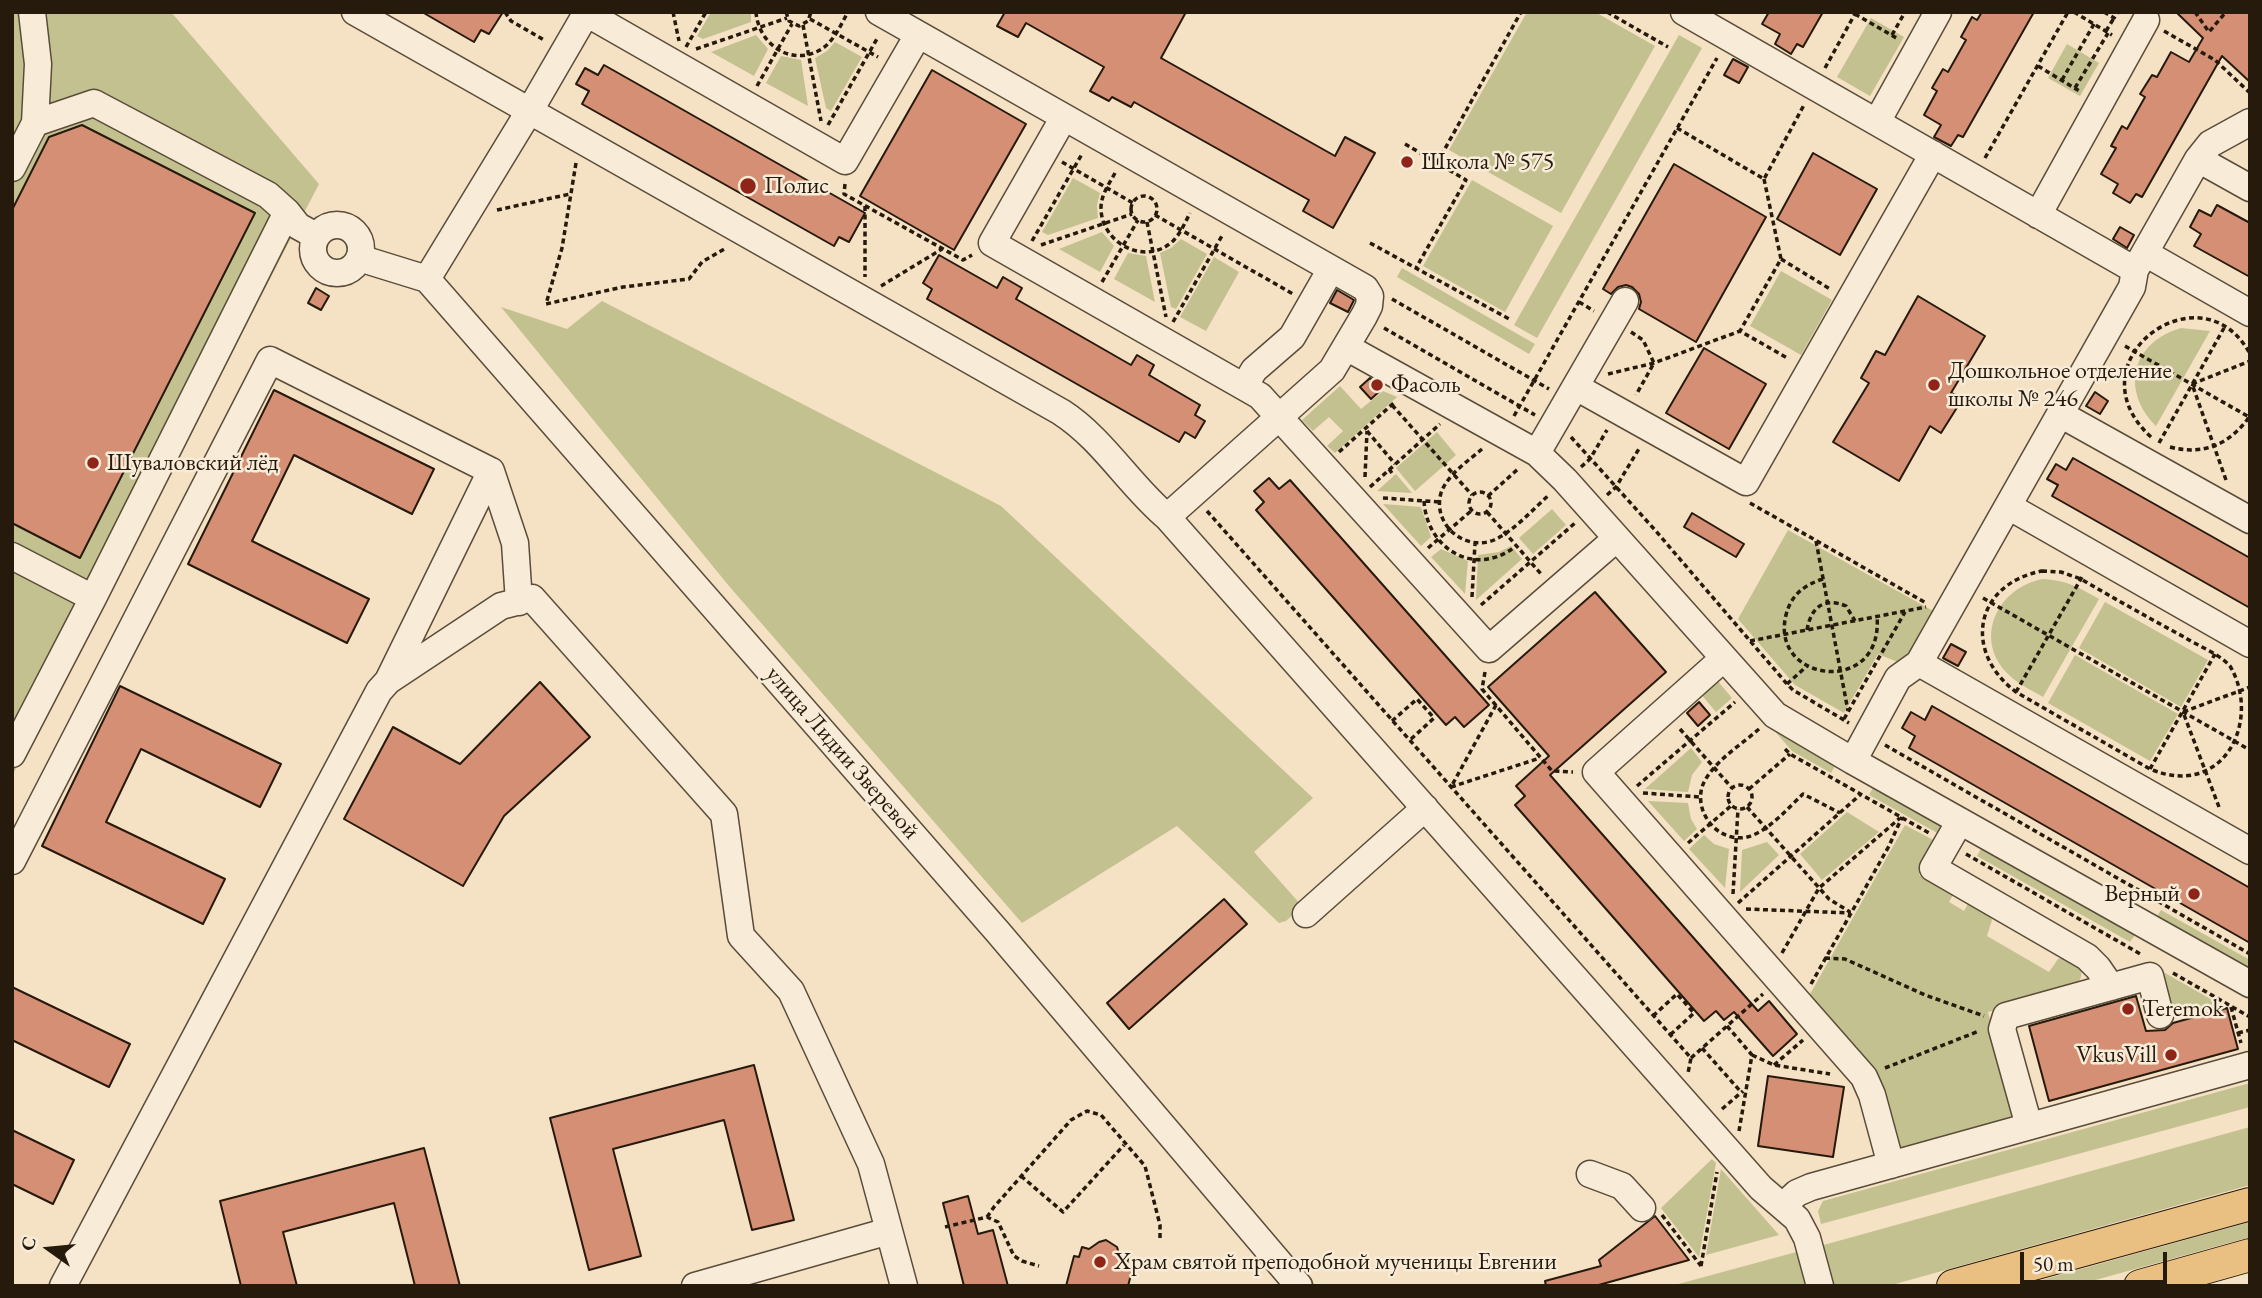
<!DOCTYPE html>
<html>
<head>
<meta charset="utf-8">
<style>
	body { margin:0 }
	#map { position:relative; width:2262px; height:1298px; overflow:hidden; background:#f5e1c3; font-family:"EB Garamond",serif }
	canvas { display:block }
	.frame { position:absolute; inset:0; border:14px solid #261a0c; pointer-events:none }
	.north { position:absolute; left:14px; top:1214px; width:70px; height:70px; -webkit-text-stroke:5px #f8ecd8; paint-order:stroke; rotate:285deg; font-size:19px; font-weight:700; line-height:28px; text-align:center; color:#261a0c }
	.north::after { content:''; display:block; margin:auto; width:24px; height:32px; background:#261a0c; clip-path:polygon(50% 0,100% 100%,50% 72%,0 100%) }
	.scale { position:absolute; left:2020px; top:1252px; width:147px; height:32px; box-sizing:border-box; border:4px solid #261a0c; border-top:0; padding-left:9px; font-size:21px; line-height:24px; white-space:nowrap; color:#261a0c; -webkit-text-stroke:5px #f8ecd8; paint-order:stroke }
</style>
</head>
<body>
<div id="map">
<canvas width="2262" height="1298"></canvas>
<div class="frame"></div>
<div class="north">С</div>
<div class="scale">50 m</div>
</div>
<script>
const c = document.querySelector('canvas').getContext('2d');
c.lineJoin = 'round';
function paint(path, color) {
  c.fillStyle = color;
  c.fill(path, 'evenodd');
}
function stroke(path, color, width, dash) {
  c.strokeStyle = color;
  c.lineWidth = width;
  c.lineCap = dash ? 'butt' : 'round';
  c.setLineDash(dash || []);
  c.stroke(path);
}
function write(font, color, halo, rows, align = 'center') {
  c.font = font + ' "EB Garamond",serif';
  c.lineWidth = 5;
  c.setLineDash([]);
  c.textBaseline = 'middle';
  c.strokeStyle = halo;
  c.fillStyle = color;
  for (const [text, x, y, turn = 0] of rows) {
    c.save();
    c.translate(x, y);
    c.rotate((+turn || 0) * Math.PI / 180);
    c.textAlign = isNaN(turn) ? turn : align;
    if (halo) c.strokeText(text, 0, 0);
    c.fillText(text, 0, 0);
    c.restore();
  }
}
const green = new Path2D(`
	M12,12H171L319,184L12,776Z
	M711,12H751V22L703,39L697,36Z
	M1527,12H1595L1655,46L1561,213L1449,150Z
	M1871,18L1904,37L1870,96L1837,77Z
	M756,35L768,49L754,76L711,52Z
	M1679,35L1702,48L1537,338L1514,325Z
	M835,42L862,57L831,111L826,108L815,58L827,51Z
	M2067,44L2099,63L2080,96L2048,78Z
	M781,56L801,60L808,106L766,83Z
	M1073,178L1100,193L1097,205L1098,218L1048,235L1042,232Z
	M1472,180L1553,226L1505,312L1423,266Z
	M1102,232L1114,246L1100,272L1059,249Z
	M1181,239L1207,254L1176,309L1171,307L1160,253L1171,248Z
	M1128,253L1146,256L1155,302L1114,279Z
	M1214,257L1239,272L1206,331L1180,317Z
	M1402,268L1535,344L1529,354L1397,277Z
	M1781,271L1832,300L1801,355L1750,326Z
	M602,301L1001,506L1313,798L1254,852L1302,906L1286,921L1279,923L1177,826L1022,923L729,586L501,307L567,329Z
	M2181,328L2210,331L2156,426C2120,390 2132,342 2181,328Z
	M1340,386L1361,409L1383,391L1397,397L1335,453L1327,446L1343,431L1329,417L1313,431L1302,420Z
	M1437,432L1456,455L1415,491L1396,468Z
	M1396,474L1412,493L1377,491Z
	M1383,504L1421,507L1431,537L1421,546Z
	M1552,509L1566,525L1533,554L1519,538Z
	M1788,530L1935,612L1907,660L1900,663L1878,654L1844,713L1795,685L1738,619Z
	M1511,546L1522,559L1476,600L1478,555L1499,552Z
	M1441,549L1468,561L1465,594L1431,557Z
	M2043,579C2066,580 2080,588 2099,599L2043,697C2031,690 2016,683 2007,673C1973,638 1998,587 2043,579Z
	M2105,602L2208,660L2181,707L2079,648Z
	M2075,655L2178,714L2150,761L2048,703Z
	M1716,679L1732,698L1716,712L1700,693Z
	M1766,721L1837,762L1831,773L1792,751Z
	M1691,748L1702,762L1692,775L1688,792L1645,789Z
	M1875,784L1936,818L1940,825L1941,835L1869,795Z
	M1648,801L1688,803L1691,819L1697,829L1684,841Z
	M1847,812L1879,832L1822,880L1800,854Z
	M1905,825L1937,842L1919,875L1954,893L1949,902L1964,911L1969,902L1988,912L1992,920L1987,936L2049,972L2058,959L2065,957L2080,965C2083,976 2081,982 2072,988L1988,1012L2016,1118L1908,1149L1901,1147L1896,1143L1809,996Z
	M1704,835L1714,844L1729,849L1725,888L1689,849Z
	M1767,842L1779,855L1740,892L1742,850Z
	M1983,845L2137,932L2130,942L1977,856Z
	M2161,910L2250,960V973L2155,920Z
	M2158,969L2221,1005L2171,1017Z
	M2250,1083V1107L1821,1224L1818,1211L1823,1201Z
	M2250,1127V1185L1888,1286H1831L1820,1246Z
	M1712,1159L1716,1163L1699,1257L1661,1208Z
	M1721,1169L1779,1235L1706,1255Z
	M2250,1222V1237L2074,1286H2020Z
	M1800,1251L1809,1286H1671Z`);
const building = new Path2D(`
	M422,12H503L489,34L481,30L474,42Z
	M1005,12H1186L1161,58L1335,156L1345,137L1375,153L1333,228L1303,211L1309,200L1134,102L1131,107L1112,97L1109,101L1090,91L1104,67L1026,23L1018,37L997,26Z
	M1769,12H1823L1803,47L1797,44L1791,54L1775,44L1780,34L1762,24Z
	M1982,12H2034L1963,137L1958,135L1951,146L1934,137L1941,125L1924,115L1937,91L1932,88L1943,69L1948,72L1966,40L1961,37L1972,17L1977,20Z
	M2176,12H2250V82L2222,56L2142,197L2136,194L2130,203L2113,193L2118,184L2101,174L2116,148L2111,146L2122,126L2127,129L2145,97L2140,94L2152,75L2157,77L2171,52L2189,62L2203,38Z
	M1733,59L1748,67L1739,83L1724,75Z
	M604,65L865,213L849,242L839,237L834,246L582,104L589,91L576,84L585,68L598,75Z
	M932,70L1026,124L954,250L860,196Z
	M82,125L255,213L80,558L12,523V210L49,137Z
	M1813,153L1877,189L1840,255L1777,219Z
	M1674,164L1766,217L1696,342L1639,309L1641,302L1639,294L1632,287L1626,285L1618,287L1611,294L1603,289Z
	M2217,205L2250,223V277L2194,246L2201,234L2190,227L2199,210L2211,216Z
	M2120,227L2134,235L2127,248L2113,239Z
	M939,255L997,288L1003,277L1022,288L1016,299L1131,365L1137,355L1154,365L1149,375L1200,405L1195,415L1205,421L1195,438L1185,432L1179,442L927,299L932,289L923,283Z
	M316,288L329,296L321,310L308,303Z
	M1337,290L1354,300L1348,312L1330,303Z
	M1918,296L1985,336L1951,393L1963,398L1941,433L1930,426L1899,481L1833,442L1869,383L1861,378L1876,351L1885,355Z
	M1704,348L1766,384L1729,449L1666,413Z
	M1370,378L1382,389L1371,399L1360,387Z
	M274,390L434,469L412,514L294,455L252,541L369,599L347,643L188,564Z
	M2095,392L2108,401L2100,414L2086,406Z
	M2073,458L2250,558V608L2052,496L2058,485L2047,479L2056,464L2066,470Z
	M1269,478L1279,489L1290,480L1489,705L1464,727L1455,717L1446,725L1256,510L1264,502L1254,491Z
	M1692,513L1744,544L1736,557L1684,527Z
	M1595,592L1666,672L1550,775L1758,1011L1769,1001L1797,1034L1773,1056L1734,1012L1724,1020L1716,1011L1704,1021L1515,805L1525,796L1516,786L1549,756L1488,687Z
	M1951,644L1966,652L1958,666L1943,658Z
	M540,682L590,737L504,816L463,886L344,819L393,727L460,764Z
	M120,686L281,764L260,807L141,749L106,822L225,879L203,924L42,846Z
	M1699,702L1710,715L1698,726L1687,713Z
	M1932,706L2250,888V943L1909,748L1915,736L1902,728L1911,712L1925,720Z
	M1224,899L1247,924L1129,1029L1107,1003Z
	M12,987L130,1044L109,1087L12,1040Z
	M2136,996L2146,1031L2165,1030L2173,1023L2227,1008L2238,1049L2049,1101L2029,1026Z
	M754,1065L794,1220L752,1230L724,1120L613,1149L641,1256L589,1270L550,1118Z
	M1768,1076L1844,1087L1833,1157L1758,1146Z
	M12,1130L74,1160L53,1204L12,1184Z
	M424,1148L460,1286H415L394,1203L283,1232L297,1286H241L220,1201Z
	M968,1196L978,1234L993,1230L1008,1286H964L943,1203Z
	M1655,1216L1689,1260L1595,1286H1546L1545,1281L1601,1266L1599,1260Z
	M1106,1240L1117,1247L1120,1257L1128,1259L1126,1269L1132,1271L1128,1286H1066L1074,1256L1079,1257L1082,1247L1089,1249L1099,1242Z`);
const path = new Path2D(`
	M505,12L511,21L544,40
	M673,12L679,41
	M756,12C758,42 788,66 818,51C833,44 840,26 848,12
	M786,12L789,21L799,26L808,21L811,12
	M1607,12L1668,47
	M2074,12L2112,35
	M2104,12L2114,18L2118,12
	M2195,12L2209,32L2226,12
	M1855,14L1898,39
	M810,19L878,57
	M803,25L821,121
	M2106,31L2114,18
	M2164,31L2215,60L2250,93
	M1892,35L1905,12
	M686,47L706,12
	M696,49L787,18
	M2038,66L2081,92
	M1825,68L1856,12
	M2062,80L2094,24
	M757,86L792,24
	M2075,88L2108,33
	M828,125L878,37
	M1677,128L1764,179L1804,105
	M1405,144L1466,180L1416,268
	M1985,158L2068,12
	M1062,162L1133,203
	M576,163L562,248L546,304L623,287L689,279L702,262L726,248
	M1437,163L1521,12
	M1115,173C1109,184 1101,195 1101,208C1101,243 1145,267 1173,241C1180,234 1185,223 1190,213
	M1764,179L1781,259L1740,331L1789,359
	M845,184L844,194L963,260L972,255
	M1131 209a13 13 0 1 1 26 0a13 13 0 1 1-26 0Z
	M865,206V277
	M497,210L570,194
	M1155,215L1293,294
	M1147,222L1166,317
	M1032,241L1082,154
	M1370,243L1511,320
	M1041,245L1132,214
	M1781,259L1830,289
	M1102,282L1138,220
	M881,286L942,249
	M1392,299L1549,389
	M1579,302L1594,311
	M1173,322L1223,234
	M1384,328L1535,415
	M1631,332L1643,340L1654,363L1636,395
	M2125,346L2249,417
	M1608,374L1654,363L1740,331
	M1392,405L1472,495
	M1514,416L1717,58
	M1367,431L1395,464
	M1571,437L1655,530L1787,684L1793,690L1849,723
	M2151,437C2068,361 2202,264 2250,354
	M2159,443L2224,328
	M2170,447C2204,456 2230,444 2250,416
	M1482,449C1468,461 1447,475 1441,493C1432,524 1464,552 1494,540C1514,531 1532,510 1549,495
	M1339,452L1396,401
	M1581,467L1590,459L1607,430
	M1389,469L1394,476
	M1365,477L1367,431
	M2226,480L2192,384L2250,361
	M1370,487L1440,424
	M1469 503a11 11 0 1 1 22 0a11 11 0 1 1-22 0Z
	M1607,495L1616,487L1640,447
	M1488,496L1518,469
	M1383,498L1440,502
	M1424,501C1427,550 1476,578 1516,546
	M1750,503L1926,603
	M1207,511L1691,1058L1688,1073
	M1487,512L1541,574
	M1816,541L1848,711
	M1428,548L1471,511
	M2042,571L2061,572L2081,579C2115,599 2149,618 2184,637C2198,646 2218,653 2230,666C2262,720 2224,800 2150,769L2016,692C1962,651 1975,584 2042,571Z
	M1823,579C1804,585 1791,595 1786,615C1769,683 1884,697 1877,616
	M1472,597L1475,543
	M1983,598L2250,750
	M1481,605L1575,523
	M1807,630C1811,607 1824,597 1846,606L1855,621
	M1750,641L1926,607
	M1485,672L1482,689L1552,771L1573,772
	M1787,684L1807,666
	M2016,692L2082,577
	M1496,705L1451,787L1540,758
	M1844,719L1905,612
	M1392,721L1417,699L1434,718L1410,740
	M1680,729L1732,788
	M1759,729C1742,744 1719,758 1707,777C1688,804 1714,844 1747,837C1768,832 1788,808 1803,794L1840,813
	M1885,745L2250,954
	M1785,749L1790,754L1929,833
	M2150,769L2215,654
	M1728 797a12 12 0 1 1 24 0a12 12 0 1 1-24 0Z
	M1637,786L1735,702
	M1749,789L1790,754
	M1643,793L1700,797
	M1747,807L1829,899L1850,912
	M2219,807L2183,712L2250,687
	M1688,843L1732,805
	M1966,854L2142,955
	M1733,894L1738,809
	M1738,903L1861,794
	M1746,909L1851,913
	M1782,953L1819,888L1900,818
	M1825,958L1845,959L1925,995L1984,1016
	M2173,973L2250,1017
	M1811,984L1889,846L1902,817
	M2231,1007L2241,1043
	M1653,1016L1677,994L1694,1013L1670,1035
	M1727,1026L1752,1055L1739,1131
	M2238,1033L2250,1030
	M1702,1048L1741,1092
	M1752,1055L1774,1065L1830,1074
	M1691,1058L1763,994
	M1774,1065L1803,1040
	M1885,1068L1979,1031
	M1722,1109L1743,1091
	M1021,1176L1063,1212L1124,1145
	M1662,1215L1701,1266
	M987,1217L994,1207L1071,1120L1087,1111L1101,1115L1145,1166L1160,1225V1238
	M945,1227L987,1217L998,1222L1014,1256L1022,1261L1039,1266
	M1701,1266L1717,1172`);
const minor = new Path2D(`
	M355,12L1061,412C1103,439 1129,485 1167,517L1761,1188L1797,1219L1807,1238L1820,1286
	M879,12L1064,117L992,243L1260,396L1489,649L1617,538
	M1684,12L2135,270
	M586,13L845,161L918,35
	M1064,117L1365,288L1370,296L1369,306L1364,316L1332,370L1167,517
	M1877,122L1938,12
	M2250,122L2210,144L2198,159L2135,270L2132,287L1919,663L1898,678L1853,761L2250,984
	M35,123L94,103L268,195L287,212
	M2198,159L2250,188
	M12,168L35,123L38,64L32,12
	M2038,215L2146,20
	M313 249a24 24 0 1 1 48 0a24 24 0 1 1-48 0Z
	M2145,253L2250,313
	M359,258L427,279L997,931L1299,1286
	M427,279L536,100L587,12
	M1625,301L1537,453L1565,480L1775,715L1853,761
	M1346,347L1537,453
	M1245,385L1254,370L1292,337L1331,269
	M1576,387L1746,482L1933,154
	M2060,414L2250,520
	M2008,506L2250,644
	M12,556L93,598
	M1724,658L1596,772L1864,1077L1872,1095L1891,1165
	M1919,663L2250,851
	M388,681L491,471L515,543L519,602
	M12,754L93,598L287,212L298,226L316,236
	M1960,821L1933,868L2087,957L2098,968L2111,987
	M12,861L270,360L491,471
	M1306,914L1425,808
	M2029,1126L2002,1029L2006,1016L2150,976L2160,1015
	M1590,1174L1622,1186L1642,1208
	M1783,1206L1797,1193L1811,1187L2250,1065
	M63,1286L379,691L388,681L501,606L532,598L724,814L741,936L791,991L871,1164L904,1286
	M695,1286L889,1231`);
const major = new Path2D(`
	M1953,1286L2250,1204
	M2140,1286L2250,1255`);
const markers = [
	[1407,162,7,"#8f2418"],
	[748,186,9,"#8f2418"],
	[1377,385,7,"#8f2418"],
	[1934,385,7,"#8f2418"],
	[93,463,7,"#8f2418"],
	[2194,894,7,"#8f2418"],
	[2128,1009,7,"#8f2418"],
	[2171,1055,7,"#8f2418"],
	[1100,1262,7,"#8f2418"]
];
const poiNames = [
	["Школа № 575",1421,162],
	["Полис",764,186],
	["Дошкольное отделение",1948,371],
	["школы № 246",1948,399],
	["Фасоль",1391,385],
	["Шуваловский лёд",107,463],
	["Верный",2180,894,"right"],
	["Teremok",2142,1009],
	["VkusVill",2157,1055,"right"],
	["Храм святой преподобной мученицы Евгении",1114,1262]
];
const streetNames = [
	["улица Лидии Зверевой",842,753,49]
];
paint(green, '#c3c18f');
paint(building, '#d48f75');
stroke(building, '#261a0c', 2);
stroke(minor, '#5a4c3a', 29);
stroke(major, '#261a0c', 34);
stroke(path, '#261a0c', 3.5, [5, 3.5]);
stroke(minor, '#f8ecd8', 26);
stroke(major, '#eac082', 32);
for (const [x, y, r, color] of markers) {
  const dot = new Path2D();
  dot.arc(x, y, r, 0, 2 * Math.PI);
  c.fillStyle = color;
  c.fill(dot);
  stroke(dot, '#f8ecd8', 2.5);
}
write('24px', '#261a0c', '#f8ecd8', poiNames, 'left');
write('24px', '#261a0c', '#f8ecd8', streetNames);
</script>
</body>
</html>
